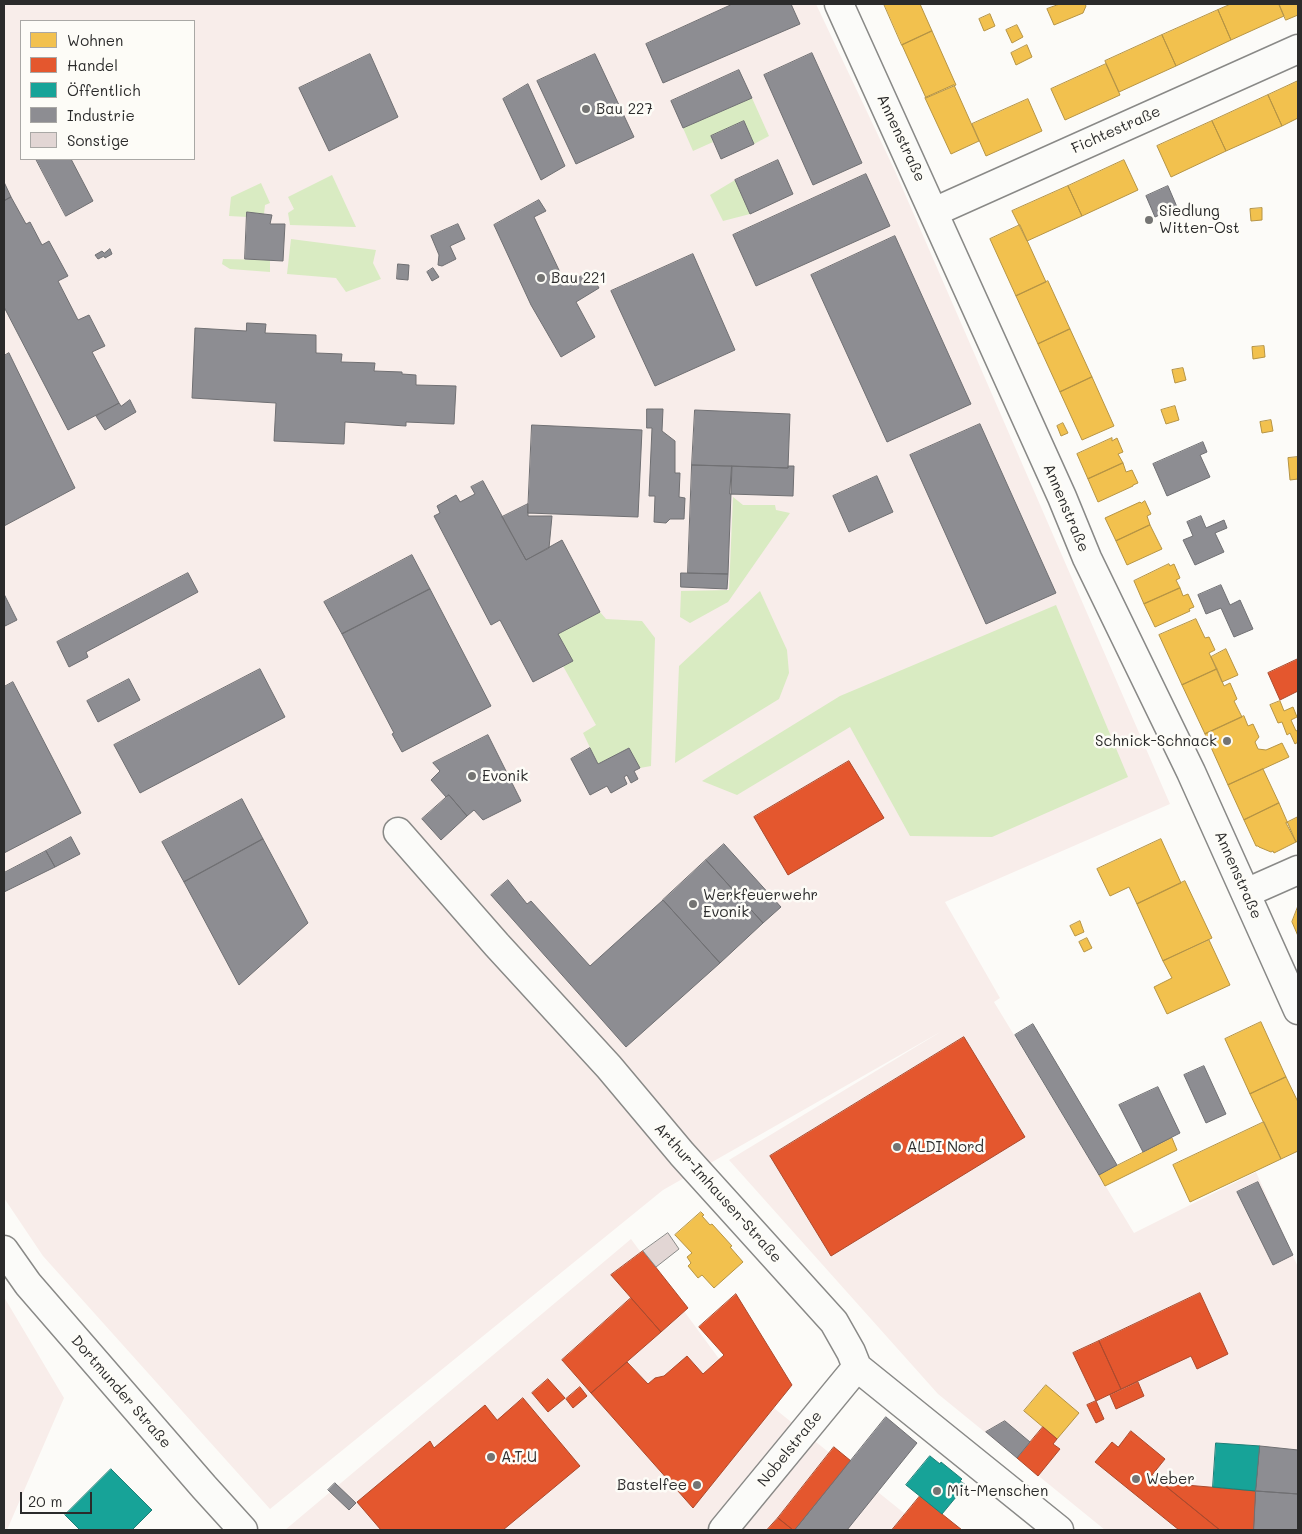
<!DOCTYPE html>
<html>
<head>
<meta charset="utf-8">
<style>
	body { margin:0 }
	#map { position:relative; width:1302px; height:1534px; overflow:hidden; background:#fcfbf8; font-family:Mali,sans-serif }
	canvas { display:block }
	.frame { position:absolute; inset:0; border:5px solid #2b2b2b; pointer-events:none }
	.legend { position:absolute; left:20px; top:20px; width:175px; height:140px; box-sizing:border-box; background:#fdfcf7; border:1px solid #a9a8a5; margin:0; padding:6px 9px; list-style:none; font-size:15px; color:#2b2b2b }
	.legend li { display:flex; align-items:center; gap:10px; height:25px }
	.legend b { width:25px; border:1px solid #a9a8a5 }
	.scale { position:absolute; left:20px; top:1492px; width:72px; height:22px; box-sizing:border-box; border:2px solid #2b2b2b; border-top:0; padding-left:6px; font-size:15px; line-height:18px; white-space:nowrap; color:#2b2b2b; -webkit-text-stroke:4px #fdfcf7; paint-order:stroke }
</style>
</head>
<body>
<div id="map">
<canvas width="1302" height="1534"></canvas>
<div class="frame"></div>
<ul class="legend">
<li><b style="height:14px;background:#f2c14e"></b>Wohnen</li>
<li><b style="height:14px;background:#e4572e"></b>Handel</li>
<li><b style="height:14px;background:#17a398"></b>Öffentlich</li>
<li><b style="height:14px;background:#8d8d92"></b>Industrie</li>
<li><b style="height:14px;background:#e2d6d4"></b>Sonstige</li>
</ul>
<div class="scale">20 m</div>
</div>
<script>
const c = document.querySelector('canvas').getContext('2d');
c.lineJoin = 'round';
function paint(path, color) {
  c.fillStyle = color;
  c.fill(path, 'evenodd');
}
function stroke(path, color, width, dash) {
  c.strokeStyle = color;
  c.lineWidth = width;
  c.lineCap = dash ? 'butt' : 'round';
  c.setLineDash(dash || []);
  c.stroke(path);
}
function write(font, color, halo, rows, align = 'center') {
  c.font = font + ' Mali,sans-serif';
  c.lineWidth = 5;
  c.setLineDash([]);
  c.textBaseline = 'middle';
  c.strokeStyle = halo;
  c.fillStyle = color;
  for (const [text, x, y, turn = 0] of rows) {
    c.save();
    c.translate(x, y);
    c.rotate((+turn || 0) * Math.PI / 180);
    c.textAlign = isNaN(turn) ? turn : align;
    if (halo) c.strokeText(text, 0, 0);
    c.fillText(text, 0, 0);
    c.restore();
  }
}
const built = new Path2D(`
	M4,4H816L895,171L1170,804L945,902L1000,998L994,1002L1134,1233L1256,1172L1298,1267V1530H1105L938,1394L729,1160L942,1031L663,1190L270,1509L43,1256L4,1198ZM21,21H194V159H21Z
	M631,1239L728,1371L925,1530H285Z
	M4,1297L64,1398L7,1530H4Z`);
const green = new Path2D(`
	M752,98L769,136L754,144L744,121L711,136L713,142L693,151L683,128Z
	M332,175L356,227L290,225L288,213L294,209L288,197Z
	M735,180L750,214L723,221L710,195Z
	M261,183L270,203L265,205L264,214L247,212V217L229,216L231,197Z
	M291,239L376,250L373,263L381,279L346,292L336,278L287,274Z
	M223,259L270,260V272L230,269L222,264Z
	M733,497L743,505H775L776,510L790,513L728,602L690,623L680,617L681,591L729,590Z
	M760,591L787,650L789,673L779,699L675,763L679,666Z
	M1056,605L1128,777L992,837L910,836L850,727L737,795L702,781L840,696Z
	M600,612L606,619L642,621L655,638L651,766L640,768L629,748L598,764L583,733L596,725L563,666L573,661L558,634Z`);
const homes = new Path2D(`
	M884,4H920L932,31L902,45Z
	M1060,4H1085L1086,6L1083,13L1054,25L1047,9Z
	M1231,4H1279L1284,16L1231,40L1218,10Z
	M1279,4H1298V15L1286,20Z
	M1218,10L1231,40L1176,66L1162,35Z
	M990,14L995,26L984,31L979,19Z
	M1017,25L1023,37L1012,43L1006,30Z
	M932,31L956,85L926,98L902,45Z
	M1162,35L1176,66L1119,92L1105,61Z
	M1027,45L1032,57L1016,65L1011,53Z
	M1106,64L1120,95L1065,120L1051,89Z
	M1298,81V118L1282,126L1268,95Z
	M954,85L979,141L951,154L925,98Z
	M1268,95L1282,126L1226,151L1212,121Z
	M1028,99L1042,131L986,156L972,124Z
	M1212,121L1226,151L1171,177L1157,146Z
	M1124,160L1138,190L1082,216L1068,186Z
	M1068,186L1082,216L1027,241L1012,211Z
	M1262,208V220L1251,221L1250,209Z
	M1020,225L1046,282L1016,296L990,239Z
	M1048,281L1070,329L1038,344L1016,296Z
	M1070,329L1092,377L1060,392L1038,344Z
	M1264,346L1265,357L1253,359L1252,347Z
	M1183,368L1186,380L1175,383L1172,370Z
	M1092,377L1114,426L1082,440L1060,392Z
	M1175,406L1179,420L1166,424L1161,410Z
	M1271,420L1273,431L1262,433L1260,422Z
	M1063,423L1068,433L1061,436L1057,426Z
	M1112,438V441L1117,438L1123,452L1118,454L1123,463L1088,479L1077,454Z
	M1298,457V479L1290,480L1288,458Z
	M1123,463L1126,472L1132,470L1138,483L1133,485V486L1098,502L1088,479Z
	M1145,501L1151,514L1147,516L1150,525L1116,541L1105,518L1140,502L1141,503Z
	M1150,525L1162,549L1127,565L1116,541Z
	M1169,564L1170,566L1174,564L1180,578L1176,580L1180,588L1144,604L1134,581Z
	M1180,588L1183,596L1188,594L1194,607L1189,609L1190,611L1155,627L1144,604Z
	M1196,619L1205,638L1209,637L1215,650L1209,653L1217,669L1182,685L1159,635Z
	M1226,649L1238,675L1222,682L1211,657Z
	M1217,669L1224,686L1230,683L1237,699L1234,701L1242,717L1205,734L1182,685Z
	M1280,701L1284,711L1293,707L1297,717L1291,720L1296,731L1298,730V742L1295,744L1290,733L1287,735L1282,722L1278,723L1270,705Z
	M1244,716L1248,726L1253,724L1259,737L1255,742L1258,749L1266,750L1282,743L1289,757L1228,785L1205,734Z
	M1263,769L1279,803L1244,820L1228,785Z
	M1279,803L1296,842L1274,853L1273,851L1271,852L1259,847L1258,846H1256L1244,820Z
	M1298,817V841L1296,842L1286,823Z
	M1161,839L1181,883L1137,904L1129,887L1110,896L1097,869Z
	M1185,881L1212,938L1163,961L1137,904Z
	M1298,906V936L1292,922Z
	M1080,921L1084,932L1075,936L1070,926Z
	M1087,938L1092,948L1084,952L1079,942Z
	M1209,940L1230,985L1167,1014L1154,987L1172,978L1163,961Z
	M1261,1022L1286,1077L1250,1094L1225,1039Z
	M1286,1077L1298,1102V1151L1281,1159L1250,1094Z
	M1264,1122L1281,1159L1190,1202L1173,1165Z
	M1172,1138L1177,1150L1105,1186L1099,1175Z
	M701,1212L704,1215L702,1216L710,1225L712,1224L732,1246L730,1247L743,1262L714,1288L702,1275L698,1278L688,1266L691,1263L687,1257L692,1253L675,1235Z
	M1046,1385L1079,1413L1057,1439L1024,1411Z`);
const shops = new Path2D(`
	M1298,659V691L1280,700L1268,673Z
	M849,761L884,818L788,875L754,817Z
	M964,1037L1025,1137L831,1256L770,1156Z
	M643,1251L688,1308L661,1332L611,1275Z
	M1200,1293L1228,1354L1197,1369L1191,1356L1121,1389L1099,1341Z
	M736,1294L792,1385L693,1508L591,1393L627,1362L648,1384L655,1378L664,1376L687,1356L703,1374L724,1355L699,1327Z
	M631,1298L661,1332L591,1393L562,1360Z
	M1099,1341L1121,1389L1096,1401L1073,1353Z
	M548,1379L565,1398L548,1412L532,1393Z
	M1138,1382L1144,1396L1116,1409L1110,1395Z
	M580,1387L587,1396L573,1408L566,1399Z
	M523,1398L580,1466L503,1530H381L357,1502L430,1441L434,1448L485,1405L497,1420Z
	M1096,1401L1104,1419L1096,1423L1087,1405Z
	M1043,1427L1057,1439L1053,1444L1060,1449L1038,1476L1017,1458Z
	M1131,1431L1165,1459L1152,1475L1220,1530H1179L1095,1462L1112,1442L1118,1447Z
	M834,1447L851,1461L795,1530H793L778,1518Z
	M1162,1483L1256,1491L1254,1530H1220Z
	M920,1496L942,1514L962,1530H892Z
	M778,1518L793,1530H767Z`);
const public = new Path2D(`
	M1216,1443L1260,1446L1256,1491L1213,1487Z
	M930,1456L940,1464L941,1462L962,1479L960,1481L966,1485L942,1514L906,1485Z
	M111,1469L152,1510L132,1530H80L65,1515Z`);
const industry = new Path2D(`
	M733,4H791L800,24L663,83L646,44Z
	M812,53L862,163L813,185L764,75Z
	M370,54L398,117L329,151L299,88Z
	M595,54L634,137L576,164L537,81Z
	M739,70L752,98L683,128L671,101Z
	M528,84L565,166L541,180L503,99Z
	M744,121L754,144L721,159L711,136Z
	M36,159H71L93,201L66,216Z
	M778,160L793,194L750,214L735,180Z
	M866,174L890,226L756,286L733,235Z
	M4,182L11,197L4,201Z
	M1168,186L1177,207L1155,217L1146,196Z
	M11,197L26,224L30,222L42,245L49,241L68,276L58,281L78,320L89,315L105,346L92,352L119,403L68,430L4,307V201Z
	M539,200L546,211L534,217L566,285L589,271L599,288L576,302L595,337L561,357L531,305L494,225Z
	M247,212L272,215L270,224H285L283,261L245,259Z
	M458,224L465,239L450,246L456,259L442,266L438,265L439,255L431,236Z
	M895,236L971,404L887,442L811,275Z
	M110,249L112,254L105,258L104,256L98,259L95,255L102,251L104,253Z
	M693,254L735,350L655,386L611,291Z
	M398,264L409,265L408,280L397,279Z
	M433,268L439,277L432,281L427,272Z
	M247,323L266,324L265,333L316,335V353L342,354L341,362L375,363L374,371L402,372V374L416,375V385L456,386L454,424L406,422V426L345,422L344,444L274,441L276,403L192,398L195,328L246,331Z
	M9,353L75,488L4,526V356Z
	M130,400L136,412L105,430L96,416L119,403L121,406Z
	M647,409H663L662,431L675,441V473H680L679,497L685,498L684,519H670L666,523L654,522L655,496H649L652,428H647Z
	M695,410L790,414L788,468L692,465Z
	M980,424L1056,593L986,624L910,455Z
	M532,425L642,430L638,517L528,513Z
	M1203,442L1207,452L1200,455L1210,477L1167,496L1153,464Z
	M692,465L732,466L728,574L688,573Z
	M732,466L788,468V466H794L793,496L730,494Z
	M877,476L893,512L849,532L833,496Z
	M483,481L526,560L562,540L600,612L558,634L573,661L533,682L500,620L491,625L434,516L440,513L437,506L456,495L460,502L475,494L471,487Z
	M528,504V516H552L549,548L526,560L502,517Z
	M1201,516L1206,528L1224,520L1227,528L1215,533L1224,552L1195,565L1183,540L1193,536L1187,522Z
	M412,555L430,589L342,634L324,602Z
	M188,573L198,592L86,652L88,657L69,667L57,642Z
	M681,573L728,574L727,589L681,587Z
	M1221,585L1230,605L1240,600L1253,629L1234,637L1221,608L1206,614L1198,595Z
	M430,589L491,706L402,752L392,734L394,733L342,634Z
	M4,594L17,620L5,626L4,622Z
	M260,669L285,717L140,793L114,745Z
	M129,679L140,700L98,722L87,701Z
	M13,682L81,813L4,853V687Z
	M488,735L521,801L483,820L474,810L467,816L449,795L446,797L431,780L440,771L433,763Z
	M590,748L598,764L629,748L640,768L634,771L638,779L631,783L627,775L624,777L627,784L611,793L607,786L590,795L571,759Z
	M449,795L467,816L441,840L422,819Z
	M242,799L263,839L184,882L162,842Z
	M71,837L80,854L55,867L46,851Z
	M263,839L308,923L239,985L184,882Z
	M724,844L781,907L763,923L706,860Z
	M46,851L55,867L4,892V873Z
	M706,860L763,923L720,963L663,900Z
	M508,880L527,904L531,901L590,966L663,900L720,963L626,1047L491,895Z
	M1033,1024L1117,1165L1099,1175L1015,1035Z
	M1204,1066L1226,1114L1206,1123L1184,1075Z
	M1158,1087L1180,1133L1143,1152L1119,1105Z
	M1258,1182L1293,1255L1273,1265L1237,1192Z
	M886,1417L917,1443L847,1530H795Z
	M1005,1421L1030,1442L1017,1458L986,1432Z
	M1260,1446L1298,1450V1494L1256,1491Z
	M335,1483L356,1503L349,1510L328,1490Z
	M1256,1491L1298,1494V1530H1254Z`);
const building = new Path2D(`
	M668,1233L679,1249L656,1267L643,1251Z`);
const street = new Path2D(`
	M934,212L1298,49
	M398,832L497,945L609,1067L682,1154L834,1322L851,1352L857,1367L1059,1530
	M1246,893L1298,870
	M723,1530L857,1367`);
const secondary = new Path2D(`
	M839,4L1062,497L1087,558L1191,772L1298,1010
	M4,1250L28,1284L204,1487L243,1530`);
const markers = [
	[586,109,5,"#747473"],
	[1149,220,5,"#747473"],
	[541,278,5,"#747473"],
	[1227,741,5,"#747473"],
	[472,776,5,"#747473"],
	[693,904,5,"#747473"],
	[897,1147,5,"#747473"],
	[491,1457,5,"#747473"],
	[1136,1479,5,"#747473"],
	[697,1485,5,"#747473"],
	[937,1491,5,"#747473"]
];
const poiNames = [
	["Bau 227",596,109],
	["Siedlung",1159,211],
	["Witten-Ost",1159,228],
	["Bau 221",551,278],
	["Schnick-Schnack",1217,741,"right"],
	["Evonik",482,776],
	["Werkfeuerwehr",703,895],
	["Evonik",703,912],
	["ALDI Nord",907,1147],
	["A.T.U",501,1457],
	["Weber",1146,1479],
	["Bastelfee",687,1485,"right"],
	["Mit-Menschen",947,1491]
];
const streetNames = [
	["Fichtestraße",1116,130,-24],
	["Annenstraße",901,138,65],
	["Annenstraße",1066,508,67],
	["Annenstraße",1238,875,66],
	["Arthur-Imhausen-Straße",718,1193,48],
	["Dortmunder Straße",121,1392,49],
	["Nobelstraße",790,1449,-51]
];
paint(built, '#f8edea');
paint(green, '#d9ebc2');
paint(homes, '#f2c14e');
stroke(homes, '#b69444', 1);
paint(shops, '#e4572e');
stroke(shops, '#ac4a2d', 1);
paint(public, '#17a398');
stroke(public, '#1d7f77', 1);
paint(industry, '#8d8d92');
stroke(industry, '#707073', 1);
paint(building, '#e2d6d4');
stroke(building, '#898987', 1);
stroke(street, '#898987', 31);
stroke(secondary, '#898987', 31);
stroke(street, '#fbfbf9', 28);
stroke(secondary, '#fbfbf9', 28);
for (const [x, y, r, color] of markers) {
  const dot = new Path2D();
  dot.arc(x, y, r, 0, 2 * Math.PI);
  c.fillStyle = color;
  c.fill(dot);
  stroke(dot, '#fdfcf7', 2);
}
write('15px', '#2b2b2b', '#fdfcf7', poiNames, 'left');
write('15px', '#2b2b2b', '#fdfcf7', streetNames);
</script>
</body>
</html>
